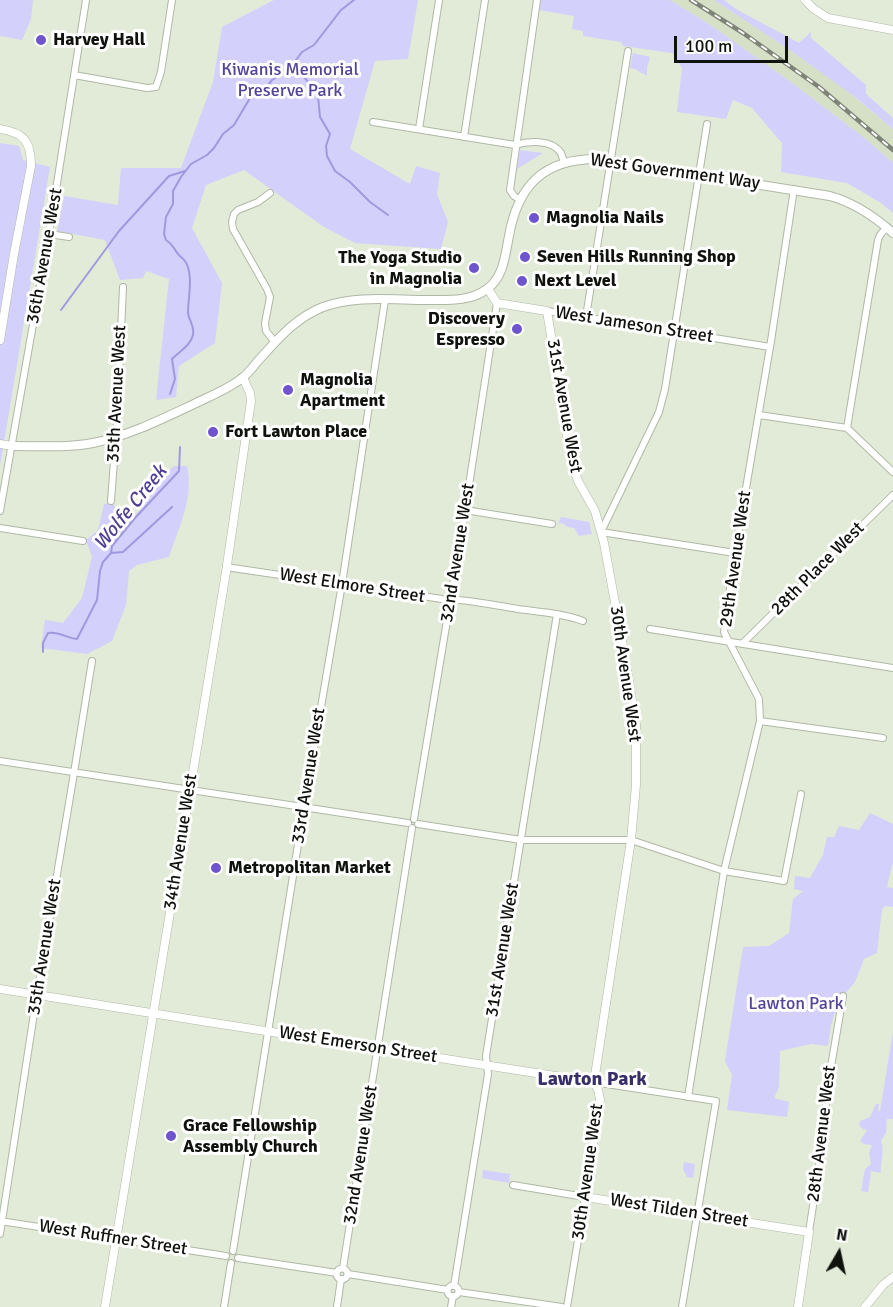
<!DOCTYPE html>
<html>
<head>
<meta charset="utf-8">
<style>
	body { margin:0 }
	#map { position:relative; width:893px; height:1307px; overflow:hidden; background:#e2ead8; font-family:Signika,sans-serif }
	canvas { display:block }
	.north { position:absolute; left:809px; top:1223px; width:60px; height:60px; -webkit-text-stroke:4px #fff; paint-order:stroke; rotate:9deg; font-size:16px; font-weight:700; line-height:24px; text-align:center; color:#10130d }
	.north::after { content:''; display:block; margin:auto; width:21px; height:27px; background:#10130d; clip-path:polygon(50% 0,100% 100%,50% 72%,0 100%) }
	.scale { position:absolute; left:674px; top:36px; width:114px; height:27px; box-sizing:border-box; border:3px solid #10130d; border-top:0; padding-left:8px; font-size:18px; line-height:21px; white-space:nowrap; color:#10130d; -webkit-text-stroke:4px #fff; paint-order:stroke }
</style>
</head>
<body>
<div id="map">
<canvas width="893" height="1307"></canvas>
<div class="north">N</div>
<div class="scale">100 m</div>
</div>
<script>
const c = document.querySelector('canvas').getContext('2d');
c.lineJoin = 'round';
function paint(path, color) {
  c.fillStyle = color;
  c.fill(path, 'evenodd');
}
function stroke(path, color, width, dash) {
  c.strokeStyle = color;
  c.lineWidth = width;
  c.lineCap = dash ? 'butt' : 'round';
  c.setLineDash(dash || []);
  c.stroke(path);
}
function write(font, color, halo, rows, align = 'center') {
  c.font = font + ' Signika,sans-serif';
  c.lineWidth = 6;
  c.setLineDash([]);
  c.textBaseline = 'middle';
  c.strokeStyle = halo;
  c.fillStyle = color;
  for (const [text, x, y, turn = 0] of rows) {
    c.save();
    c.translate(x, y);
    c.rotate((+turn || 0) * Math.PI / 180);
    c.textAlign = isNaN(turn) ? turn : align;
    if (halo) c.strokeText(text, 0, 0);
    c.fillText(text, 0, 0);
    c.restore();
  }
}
const built = new Path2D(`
	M670,0H714L790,50L820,71L848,92L893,129V163L867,140L791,82L712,26Z`);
const green = new Path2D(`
	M0,0H33L31,19L22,40L0,36Z
	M274,0H418L408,59L375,61L350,149L410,184L416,166L440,173L437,194L448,222L441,249L355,243L324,227L244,170L206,185L192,228L222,283L215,343L179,366L176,397L156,400L169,279L146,271L143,278L120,280L105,240L57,231L64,196L118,205L121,168H181L213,82L222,27Z
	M541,0H670L712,26L791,82L867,140L893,163V213L881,203L847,183L781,172L782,143L752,108L733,100L726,119L677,112L682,68L672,53L623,46L621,42L583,36V31L572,29L574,16L539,10Z
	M714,0H724L736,9L799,43L811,32V38L866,85V94L893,118V129L855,97L790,50Z
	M633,53L650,57L647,68V76L635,69L630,68Z
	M0,143L19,146L23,160L50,167L0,466Z
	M520,150L543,153L517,169Z
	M174,466H187C194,499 179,526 169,557L137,565L129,571L126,605L112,641L87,654L41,648L45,620L63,623L82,598L92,557L86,540L98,530L104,504L113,502L115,508L123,509L125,523C144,510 148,499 160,481C164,475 169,471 174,466Z
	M561,517L589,522L592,534L579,536L574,528L568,527L562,523L558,524Z
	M870,813L893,824V864L892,865L887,887L893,888V907L885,906L882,909L877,953L864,959L855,982L838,1002L831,1025L828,1046L811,1044L780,1051L779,1087L774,1098L789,1102L787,1117L727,1110L732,1075L725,1061L743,947L769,946L789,933L793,899L803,891L794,889L795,876L810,878L823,855L827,837H834L839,826L859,830Z
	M893,1032V1119H887L886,1133L881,1141C885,1151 880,1162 881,1173L871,1171L868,1192L861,1191L865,1169L871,1164L869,1153L872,1145L864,1144L860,1141L867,1130L863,1129L859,1125L860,1121L870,1117L876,1104H879L878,1111H880Z
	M684,1162L695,1164L693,1178L687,1177L683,1169Z
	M483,1170L510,1174L509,1183L482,1178Z`);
const stream = new Path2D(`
	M293,64L309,83L318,96L320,117L330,134L326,146L327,156L335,171L350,182L370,202L388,215
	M61,310L119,231L169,176L185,171
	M170,394L175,379L172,359C179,352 191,345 193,335C195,325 188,320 188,312C188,298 194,274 185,261C183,258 180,257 178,254C173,248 174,245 166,240L164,234L166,217L173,204V191L181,177L191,164L207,155L214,148L223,134L234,125L250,98L263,91L272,80L284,73L293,64L302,52L314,45L341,10L354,0
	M111,553L123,552L172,507
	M43,652V643L48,633C58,631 67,638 77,639L97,600L100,571L103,562L111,553L112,546L135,518L179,471L180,447`);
const minor = new Path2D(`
	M74,75L147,88L156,87L161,72L172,0
	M373,122L515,145C528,141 552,139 561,153C562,156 563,159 564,162
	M707,124L665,389L659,412L601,532L735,553
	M419,129L439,0
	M464,137L485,0
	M270,193L258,202L238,210L234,214L232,222L233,229L267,289L270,297L265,323L266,331L275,342
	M519,199L514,196L510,190L537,0
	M49,234L69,237
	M547,311L770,347
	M586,317L628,51
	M759,415L847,428L893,472
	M847,428L878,240L880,235L887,227
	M111,501L117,421L123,287
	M465,510L552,524
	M0,511L49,234L86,0
	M0,528L83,541
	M226,567L442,599C467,599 492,605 518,609C539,612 563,613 583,621
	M650,629L893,668
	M743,643L893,495
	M760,721L883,738
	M0,761L408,823
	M414,819L464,518L497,303
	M418,824L521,840H631L724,871L784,881L801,794
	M594,1082L716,1101L682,1307
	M688,1097L724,871L760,721L759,699L724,632L735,553L771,341L794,189
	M513,1185L585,1197L567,1307
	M0,1221L226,1256
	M809,1232L826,1120V1096L843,996
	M0,1234L37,994L73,779L92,661
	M233,1251L304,807L342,584L385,300
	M238,1258L337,1273
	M343,1268L412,828
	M336.5 1274a5.5 5.5 0 1 1 11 0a5.5 5.5 0 1 1-11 0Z
	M348,1274L448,1290
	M447.5 1291a5.5 5.5 0 1 1 11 0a5.5 5.5 0 1 1-11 0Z
	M454,1286L488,1074L486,1056L557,614
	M459,1292L562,1307
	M224,1307L231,1263
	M337,1307L341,1279
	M451,1307L453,1296`);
const tertiary = new Path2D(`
	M805,0L814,9L828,18L893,30
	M0,129C25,133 31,142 31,166L14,254L0,340
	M488,289L497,303L547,311L571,461L578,481L595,511L604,543L625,657L636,725V785L631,840L594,1082L598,1090L600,1099L585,1197L809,1232L798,1307
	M0,444L12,446
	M0,989L214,1023L594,1082
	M105,1307L226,572L251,401L250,393L243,378
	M865,1307L883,1285L893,1277`);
const secondary = new Path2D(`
	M12,446C39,446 66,448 93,443C128,436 162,419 194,404C210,396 229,389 242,378C248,374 253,367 257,362C277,340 295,318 323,307C355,295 393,300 426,300C447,300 470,302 487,289C504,277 505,255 509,236C518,185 544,159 597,159L830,196C855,203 874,216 893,233`);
const rail = new Path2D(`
	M691,0L743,33L819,87L893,150`);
const markers = [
	[41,40,6,"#6e54cd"],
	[534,218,6,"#6e54cd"],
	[525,257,6,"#6e54cd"],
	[474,268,6,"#6e54cd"],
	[522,281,6,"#6e54cd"],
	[517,329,6,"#6e54cd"],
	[288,390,6,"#6e54cd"],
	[213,432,6,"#6e54cd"],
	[216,868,6,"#6e54cd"],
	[171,1136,6,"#6e54cd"]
];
const poiNames = [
	["Harvey Hall",53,40],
	["Magnolia Nails",546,218],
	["Seven Hills Running Shop",537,257],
	["The Yoga Studio",462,258,"right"],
	["in Magnolia",462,279,"right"],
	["Next Level",534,281],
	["Discovery",505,319,"right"],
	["Espresso",505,340,"right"],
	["Magnolia",300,380],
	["Apartment",300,401],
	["Fort Lawton Place",225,432],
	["Metropolitan Market",228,868],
	["Grace Fellowship",183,1126],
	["Assembly Church",183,1147]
];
const parkNames = [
	["Kiwanis Memorial",290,70],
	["Preserve Park",290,91],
	["Lawton Park",796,1004]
];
const streetNames = [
	["West Government Way",675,172,8],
	["36th Avenue West",45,256,-80],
	["West Jameson Street",634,325,9],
	["35th Avenue West",117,394,-87],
	["31st Avenue West",564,406,80],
	["32nd Avenue West",458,553,-81],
	["29th Avenue West",736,559,-82],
	["28th Place West",818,569,-45],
	["West Elmore Street",352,586,9],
	["30th Avenue West",625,674,82],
	["33rd Avenue West",309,776,-81],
	["34th Avenue West",181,842,-81],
	["35th Avenue West",45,947,-81],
	["31st Avenue West",503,950,-81],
	["West Emerson Street",358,1045,9],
	["28th Avenue West",822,1134,-83],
	["32nd Avenue West",361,1155,-81],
	["30th Avenue West",588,1172,-82],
	["West Tilden Street",679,1211,9],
	["West Ruffner Street",113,1238,9]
];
const waterNames = [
	["Wolfe Creek",131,508,-51]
];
const neighbourhoodNames = [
	["Lawton Park",592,1080]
];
paint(built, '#d5e0c7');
paint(green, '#d3d0fc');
stroke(stream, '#a199e0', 2);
stroke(minor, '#b0b8a6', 8);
stroke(tertiary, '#b0b8a6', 9);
stroke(secondary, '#b0b8a6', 10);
stroke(minor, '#fff', 6);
stroke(tertiary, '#fff', 8);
stroke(secondary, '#fff', 8);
stroke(rail, '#7f8478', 4.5);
stroke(rail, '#fff', 2, [7]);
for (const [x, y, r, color] of markers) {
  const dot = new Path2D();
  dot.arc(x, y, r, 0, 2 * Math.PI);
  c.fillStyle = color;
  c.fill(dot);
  stroke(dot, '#fff', 2);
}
write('bold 18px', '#10130d', '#fff', poiNames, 'left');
write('18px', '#544397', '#fff', parkNames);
write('18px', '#10130d', '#fff', streetNames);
write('italic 20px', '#503f93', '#fff', waterNames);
write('bold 20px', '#392e69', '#fff', neighbourhoodNames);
</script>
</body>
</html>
